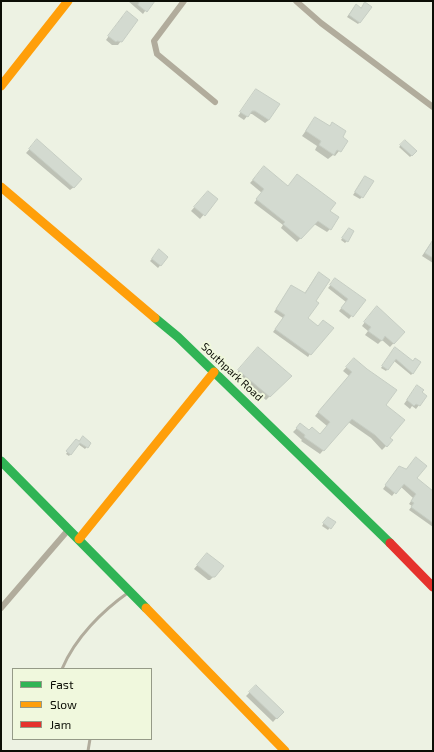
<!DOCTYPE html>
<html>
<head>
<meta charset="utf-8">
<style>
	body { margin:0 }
	#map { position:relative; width:434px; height:752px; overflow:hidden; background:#edf2e3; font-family:"Exo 2",sans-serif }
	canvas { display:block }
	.frame { position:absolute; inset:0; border:2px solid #0c0e06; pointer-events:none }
	.legend { position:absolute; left:12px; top:668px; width:140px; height:72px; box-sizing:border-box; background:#f0f8dd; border:1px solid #959a87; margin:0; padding:5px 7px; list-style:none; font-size:12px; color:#0c0e06 }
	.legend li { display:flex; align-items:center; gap:8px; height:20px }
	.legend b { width:20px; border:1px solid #959a87 }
</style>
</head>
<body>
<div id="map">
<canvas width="434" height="752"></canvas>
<div class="frame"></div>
<ul class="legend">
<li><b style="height:5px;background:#30b455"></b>Fast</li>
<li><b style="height:5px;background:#ff9f0a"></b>Slow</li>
<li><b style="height:5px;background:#e5322d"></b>Jam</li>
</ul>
</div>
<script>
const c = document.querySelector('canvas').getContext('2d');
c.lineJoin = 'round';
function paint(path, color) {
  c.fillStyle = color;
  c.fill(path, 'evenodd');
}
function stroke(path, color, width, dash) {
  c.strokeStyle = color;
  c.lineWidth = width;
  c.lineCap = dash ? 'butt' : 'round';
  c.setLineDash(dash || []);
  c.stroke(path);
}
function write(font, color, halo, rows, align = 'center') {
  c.font = font + ' "Exo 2",sans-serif';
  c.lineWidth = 4;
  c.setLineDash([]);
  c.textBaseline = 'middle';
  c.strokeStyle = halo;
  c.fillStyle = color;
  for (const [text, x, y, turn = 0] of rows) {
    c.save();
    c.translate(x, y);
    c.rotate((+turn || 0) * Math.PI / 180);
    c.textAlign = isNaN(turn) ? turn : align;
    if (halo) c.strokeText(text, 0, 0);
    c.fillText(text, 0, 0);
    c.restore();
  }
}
const shadow = new Path2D(`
	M128,1H152L143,14Z
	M354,7L360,22L358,24L347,17Z
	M123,16L121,41L118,45H112L106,40Z
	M256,91L269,120L265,123L252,114H249L244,120L238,116Z
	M315,118L329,127L332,124L341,137L347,141L335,156L333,155L328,159L315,150L317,146L302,136Z
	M405,141L416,151L410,157L399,147Z
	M34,144L74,187L70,190L26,153Z
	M261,171L328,211L330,229L327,232L314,224L297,242L281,228L283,225L254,203L262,193L250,183Z
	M363,179L362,197L360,199L353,195Z
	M205,195L217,199L200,219L191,211Z
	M347,231V241L345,243L341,240Z
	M433,240V263L422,256Z
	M157,253L167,257L158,268L150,261Z
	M316,276L314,301L307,319L310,354L308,357L273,332L283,318L274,312L291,286L304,294Z
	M333,282L364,300L349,319L339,311L346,302L328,288Z
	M373,311L404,332L390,347L382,340L378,344L365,335L368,331L362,326Z
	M393,350L413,373L411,375L394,361L386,371L381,368Z
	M254,352L290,376L266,400L236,374Z
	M354,359L385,405L389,438L386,446L382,450L371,438L348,422L320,454L301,441L302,440L293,432L297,428L320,435L327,426L315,416L349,376L343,371Z
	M414,390L426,396L416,409L412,406L410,409L404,404Z
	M74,442H79L90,443L85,449L78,444L69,456L66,454Z
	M396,471L415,478L433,492V527L409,510L412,506L409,504L413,498L400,486L392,496L383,489Z
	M326,520L334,522L328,530L322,526Z
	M203,558L214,576L210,580H208L194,569Z
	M256,686L282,712L273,722L246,696Z`);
const building = new Path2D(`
	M140,1H155L147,12L138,5Z
	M365,2L372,7L360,23L349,15L356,4L361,8Z
	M127,11L138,20L122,42L117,41L116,42L108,36Z
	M256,89L280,104L269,120L255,111H252L248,117L240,112Z
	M315,117L330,126L332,122L346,131L343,137L348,141L341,152L337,150L334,155L319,145L321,141L306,131Z
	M37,139L82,179L74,188L29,149Z
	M405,140L417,151L412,156L400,145Z
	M264,166L288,186L297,174L336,203L330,211L339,217L331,230L318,221L301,239L283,224L285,222L256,199L264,189L253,180Z
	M365,176L374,181L363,198L355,192Z
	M208,191L218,199L205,216L194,207Z
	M349,228L354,231L348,242L342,238Z
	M433,240V258L425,253Z
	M159,249L168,257L161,266L152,259Z
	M319,272L330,280L316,301L319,303L308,318L318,326L323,320L334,328L311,355L275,329L285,315L276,309L291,285L305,293Z
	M335,278L366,300L353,317L341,308L348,299L330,285Z
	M377,306L405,332L394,344L385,336L382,341L368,331L371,327L364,322Z
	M258,347L292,376L270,397L238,370Z
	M395,347L413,361L415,358L421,362L413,374L396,359L388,370L382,366Z
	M354,358L367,369L397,390L386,405L405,420L390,438L393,440L387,447L375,435L352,419L324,451L304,437L305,435L296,428L300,423L309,430L312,427L320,434L330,422L318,412L352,372L346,367Z
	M417,385L424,390L422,392L427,396L420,406L416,404L414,406L407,400Z
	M83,436L91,443L88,448L80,443L71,455L66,451L76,439L79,441Z
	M416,457L427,466L417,478L433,491V523L411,507L414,503L411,501L416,494L404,484L396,494L385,485L399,466L406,469Z
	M328,517L336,522L331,529L323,523Z
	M207,553L224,566L215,577H212L197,565Z
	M256,685L284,712L277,719L249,692Z`);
const lane = new Path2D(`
	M62,669C75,638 102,611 129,592
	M88,751L90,739`);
const street = new Path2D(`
	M184,1L154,41L157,54L215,102
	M296,1L321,23L433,107
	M1,608L69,529`);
const fast = new Path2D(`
	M155,318L178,337L390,543
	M1,461L146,608`);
const slow = new Path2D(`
	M1,86L68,1
	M1,187L155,318
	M79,539L214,372
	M146,608L285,751`);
const jam = new Path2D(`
	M390,543L433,587`);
const streetNames = [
	["Southpark Road",232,372,43]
];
paint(shadow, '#0003');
paint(building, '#d3dad0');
stroke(building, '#c6cdc3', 1);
stroke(lane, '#b1ac9c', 3);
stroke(street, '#b1ac9c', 6);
stroke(fast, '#30b455', 9);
stroke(slow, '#ff9f0a', 9);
stroke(jam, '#e5322d', 9);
write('11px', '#0c0e06', '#f0f8dd', streetNames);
</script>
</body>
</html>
